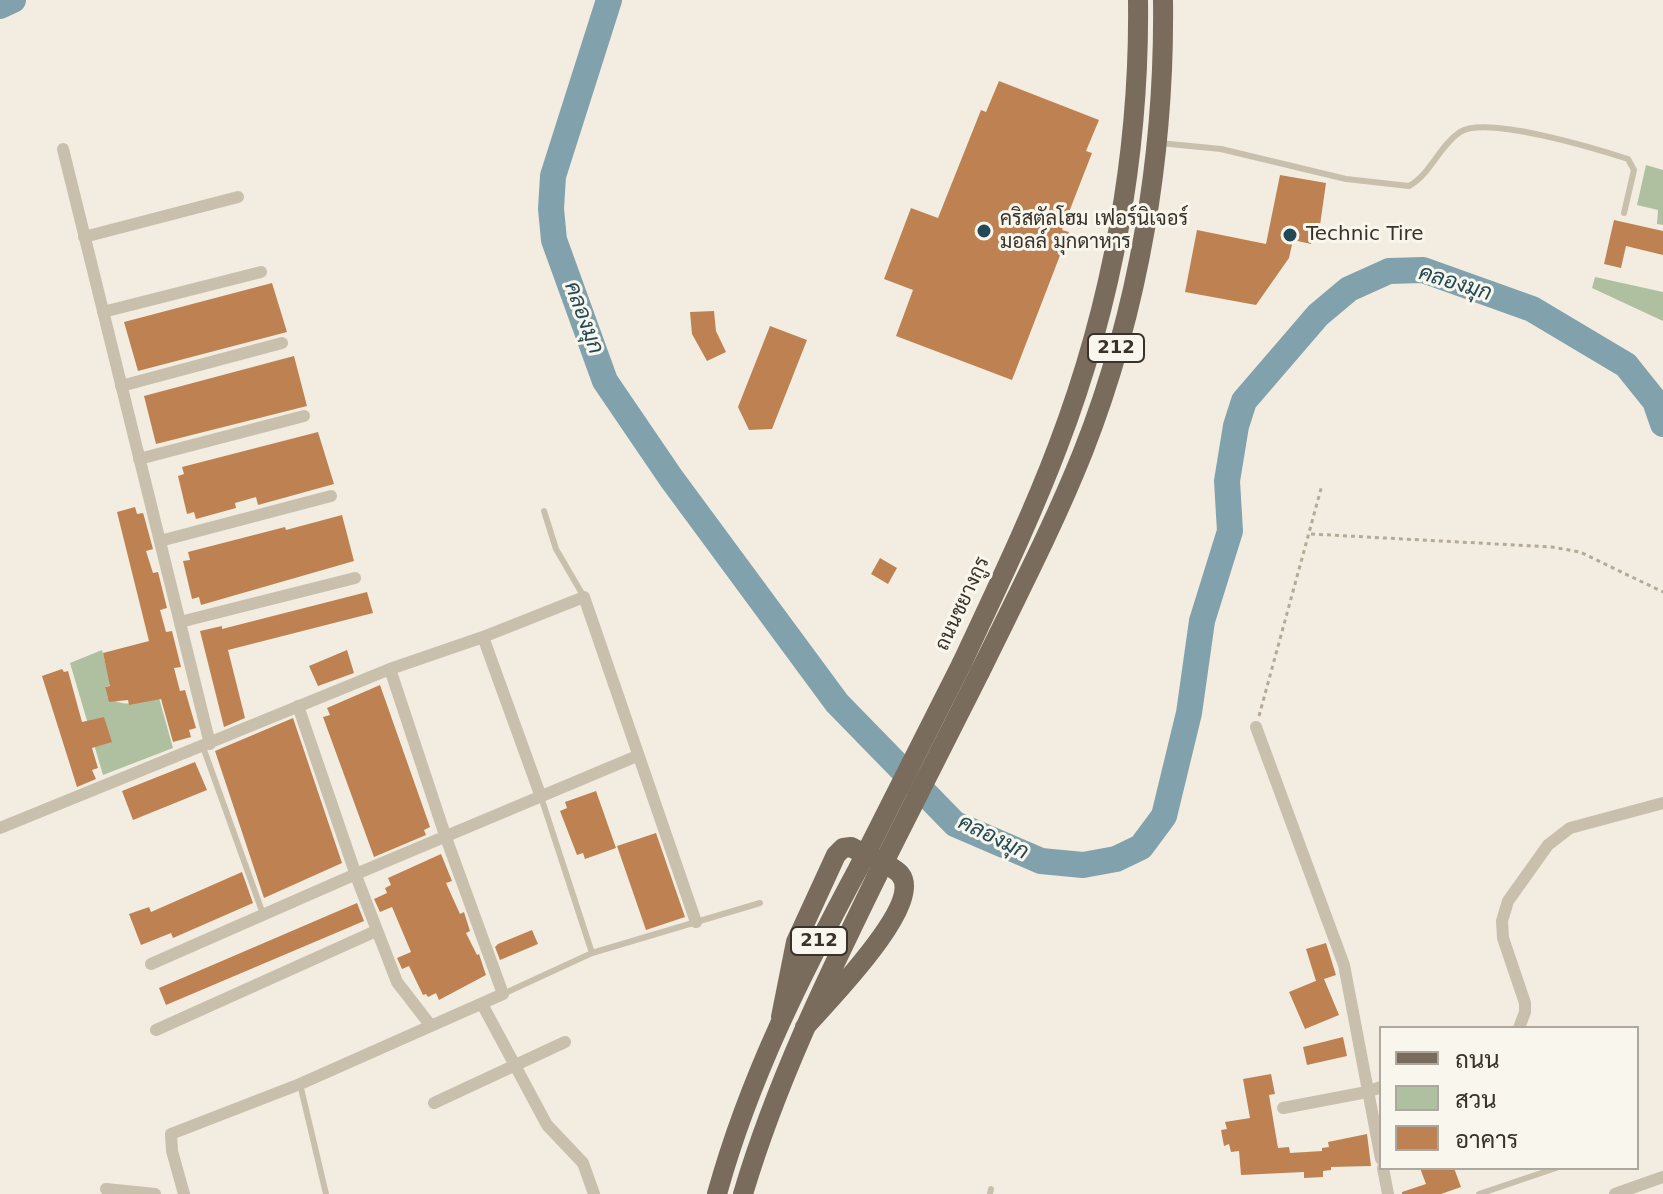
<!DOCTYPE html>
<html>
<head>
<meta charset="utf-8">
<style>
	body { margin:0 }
	#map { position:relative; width:1663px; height:1194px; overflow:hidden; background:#f2ede0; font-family:"DejaVu Sans",Sarabun,sans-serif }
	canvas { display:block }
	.legend { position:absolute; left:1379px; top:1026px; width:260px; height:144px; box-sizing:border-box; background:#f9f6ed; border:2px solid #aca89f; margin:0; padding:10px 14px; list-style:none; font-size:24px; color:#38322b }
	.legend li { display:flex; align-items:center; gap:16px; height:40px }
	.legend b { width:40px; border:2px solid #aca89f }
</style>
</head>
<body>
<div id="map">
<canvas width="1663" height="1194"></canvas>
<ul class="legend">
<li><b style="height:10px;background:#796c5d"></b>ถนน</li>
<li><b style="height:22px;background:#afc0a1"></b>สวน</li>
<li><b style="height:22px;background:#be8252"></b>อาคาร</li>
</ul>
</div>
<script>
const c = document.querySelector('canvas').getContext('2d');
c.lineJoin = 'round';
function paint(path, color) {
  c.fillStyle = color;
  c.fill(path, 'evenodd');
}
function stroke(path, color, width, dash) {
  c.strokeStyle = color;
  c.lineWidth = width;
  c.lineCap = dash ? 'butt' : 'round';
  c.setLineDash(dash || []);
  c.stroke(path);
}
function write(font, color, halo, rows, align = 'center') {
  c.font = font + ' "DejaVu Sans",Sarabun,sans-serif';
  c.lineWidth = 6;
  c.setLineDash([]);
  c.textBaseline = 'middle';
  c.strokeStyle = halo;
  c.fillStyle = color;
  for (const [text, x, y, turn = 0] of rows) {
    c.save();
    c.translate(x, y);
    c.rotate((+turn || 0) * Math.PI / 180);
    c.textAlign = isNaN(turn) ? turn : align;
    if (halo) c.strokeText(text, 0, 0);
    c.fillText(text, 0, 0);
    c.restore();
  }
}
const green = new Path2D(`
	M1646,165L1663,170V225L1657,224L1658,210L1637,205Z
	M1595,277L1663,292V321L1592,288Z
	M102,650L111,685L105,687L108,698C126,708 139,702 159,698L173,748L103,775L70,663Z`);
const river = new Path2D(`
	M609,0L553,176L551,209L554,240L605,381L671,478L837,703L955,824L1041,861L1083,865L1116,859L1141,847L1164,816L1189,713L1202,621L1230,531L1227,481L1236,426L1244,401L1318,315L1349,289L1389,271L1423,270L1532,309L1626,365L1655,401L1663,424
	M0,6L13,0`);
const building = new Path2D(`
	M999,81L1099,120L1086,151L1092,153L1062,230L1069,232L1012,380L896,336L913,290L884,279L911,208L938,218L981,110L986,112Z
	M1280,175L1326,183L1320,225H1316L1311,244L1293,240L1289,258L1256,305L1185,292L1197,230L1266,244Z
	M1614,220L1663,231V255L1626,246L1621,268L1604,264Z
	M272,283L287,332L138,371L124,322Z
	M714,311L716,331L726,352L707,361L692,334L690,312Z
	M770,326L807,340L772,429L749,430L738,407Z
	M294,356L307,406L156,444L144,396Z
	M318,432L334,484L258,505L256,497L235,503L236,508L196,519L194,512L187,514L178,476L184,474L182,467Z
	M135,507L137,514L143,513L144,516L153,549L146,551L153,573L158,572L167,608L160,610L166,632L172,631L181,667L174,668L180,691L185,690L196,728L189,730L191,737L173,742L161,699L129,705L128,700L109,702L105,687L110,686L103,653L149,641L117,512Z
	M342,515L354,561L201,605L199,597L192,599L183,561L190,560L188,552L285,527L286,530Z
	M880,558L897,568L888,584L871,574Z
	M367,592L373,613L228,650L245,718L224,727L200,631L222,626V629Z
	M347,650L354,673L318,686L309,666Z
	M62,669L64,672L68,671L82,722L104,717L112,742L92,748L98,768L92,770L96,779L77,787L42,676Z
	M380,685L430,827L424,830L426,835L374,857L323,717L330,715L327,708Z
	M293,718L342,863L264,898L215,751Z
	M195,762L207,790L133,820L122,791Z
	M596,791L616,848L585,859L583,853L577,855L560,811L567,808L565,802Z
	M656,833L685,917L646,930L617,846Z
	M441,854L452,881L446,883L460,914L464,912L470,931L466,933L477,955L479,954L486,975L439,1000L436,993L428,997L426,994L423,995L409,966L402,969L397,958L411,952L392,907L380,912L374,899L387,893L385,888L391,885L388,878Z
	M242,872L253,903L173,938L171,933L141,945L129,914L149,907L151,912Z
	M357,903L364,921L166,1005L159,988Z
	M532,930L538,944L500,960L495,947L498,944Z
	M1326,943L1336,975L1324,979L1339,1015L1305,1029L1289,992L1318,980L1316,981L1306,949Z
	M1343,1037L1347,1056L1307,1065L1303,1047Z
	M1271,1074L1275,1094L1269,1095L1278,1148L1289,1147L1290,1153L1322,1151V1148L1329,1147L1328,1142L1367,1134L1371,1166L1331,1167V1170L1323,1171V1177L1304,1178V1172L1241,1175L1239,1151L1231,1152L1229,1144L1224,1146L1221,1130L1227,1129L1225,1122L1250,1118L1243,1079Z
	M1420,1168H1454L1461,1187L1441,1194H1402V1192L1426,1184Z`);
const path = new Path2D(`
	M1311,534L1552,547L1580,552L1663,592
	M1259,716L1322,485`);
const service = new Path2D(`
	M1159,143L1221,149L1346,179L1409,186C1430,175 1439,146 1460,132C1486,115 1597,149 1628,159L1634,170L1624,213
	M544,511L556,549L584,597
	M203,747L263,914
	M541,797L592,953
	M503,994L592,953L760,903
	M300,1084L326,1194
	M990,1194L991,1189
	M1479,1194L1556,1168`);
const minor = new Path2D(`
	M63,149L210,744
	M84,237L238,197
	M103,312L261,272
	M121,386L282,343
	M139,459L304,416
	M160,541L331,496
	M180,622L355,578
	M483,637L541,797
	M298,706L358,881L397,982L431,1026
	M1256,727L1344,965L1381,1159
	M0,828L390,669L483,637L584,597L696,922
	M151,964L356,874L637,756
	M482,1004L547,1125L583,1163L594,1194
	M1519,1028L1525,1012V1003L1503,938L1502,921L1508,901L1548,845L1570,828L1663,803
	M156,1030L376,931
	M434,1103L565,1042
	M1283,1108L1367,1092L1381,1087
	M1383,1168L1388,1194
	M106,1189L155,1194
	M184,1194L172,1151L171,1134L300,1084L503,994L445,835L390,669
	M1615,1194L1663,1177`);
const primary = new Path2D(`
	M962,663C995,592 1030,520 1058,446C1112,305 1140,152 1138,0
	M980,672C1015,600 1053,527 1083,452C1139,310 1165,153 1163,0
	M781,1017L796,942L836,855L843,848L851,847C863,854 892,865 900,874C925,904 825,1004 805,1027
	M717,1194C749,1078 802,973 859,867
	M743,1194C776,1083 826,980 877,876`);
const primaryBridge = new Path2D(`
	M859,867L962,663
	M877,876L980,672`);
const markers = [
	[984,231,8,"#234957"],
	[1290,235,8,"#234957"]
];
const shields = [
	[1116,348,56],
	[819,941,56]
];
const shieldNames = [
	["212",1116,348],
	["212",819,941]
];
const poiNames = [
	["คริสตัลโฮม เฟอร์นิเจอร์",1000,220],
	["มอลล์ มุกดาหาร",1000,243],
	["Technic Tire",1306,235]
];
const streetNames = [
	["ถนนชยางกูร",963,604,-65]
];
const waterNames = [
	["คลองมุก",1455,284,17],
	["คลองมุก",583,318,70],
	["คลองมุก",993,838,26]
];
paint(green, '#afc0a1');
stroke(river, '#81a2ad', 26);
paint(building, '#be8252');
stroke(path, '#b5aa97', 3, [4, 4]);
stroke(service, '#c9bfad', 6);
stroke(minor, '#c9bfad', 12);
stroke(primary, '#796c5d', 20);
stroke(primaryBridge, '#796c5d', 20);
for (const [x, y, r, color] of markers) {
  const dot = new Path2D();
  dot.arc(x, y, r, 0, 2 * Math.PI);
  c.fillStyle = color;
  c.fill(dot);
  stroke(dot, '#f9f6ed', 3);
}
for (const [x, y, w] of shields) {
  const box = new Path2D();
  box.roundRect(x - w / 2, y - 14, w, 28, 6);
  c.fillStyle = '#f9f6ed';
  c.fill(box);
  stroke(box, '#38322b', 2);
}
write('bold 18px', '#38322b', null, shieldNames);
write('20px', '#38322b', '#f9f6ed', poiNames, 'left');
write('20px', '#38322b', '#f9f6ed', streetNames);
write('italic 22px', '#234957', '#f9f6ed', waterNames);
</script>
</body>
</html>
